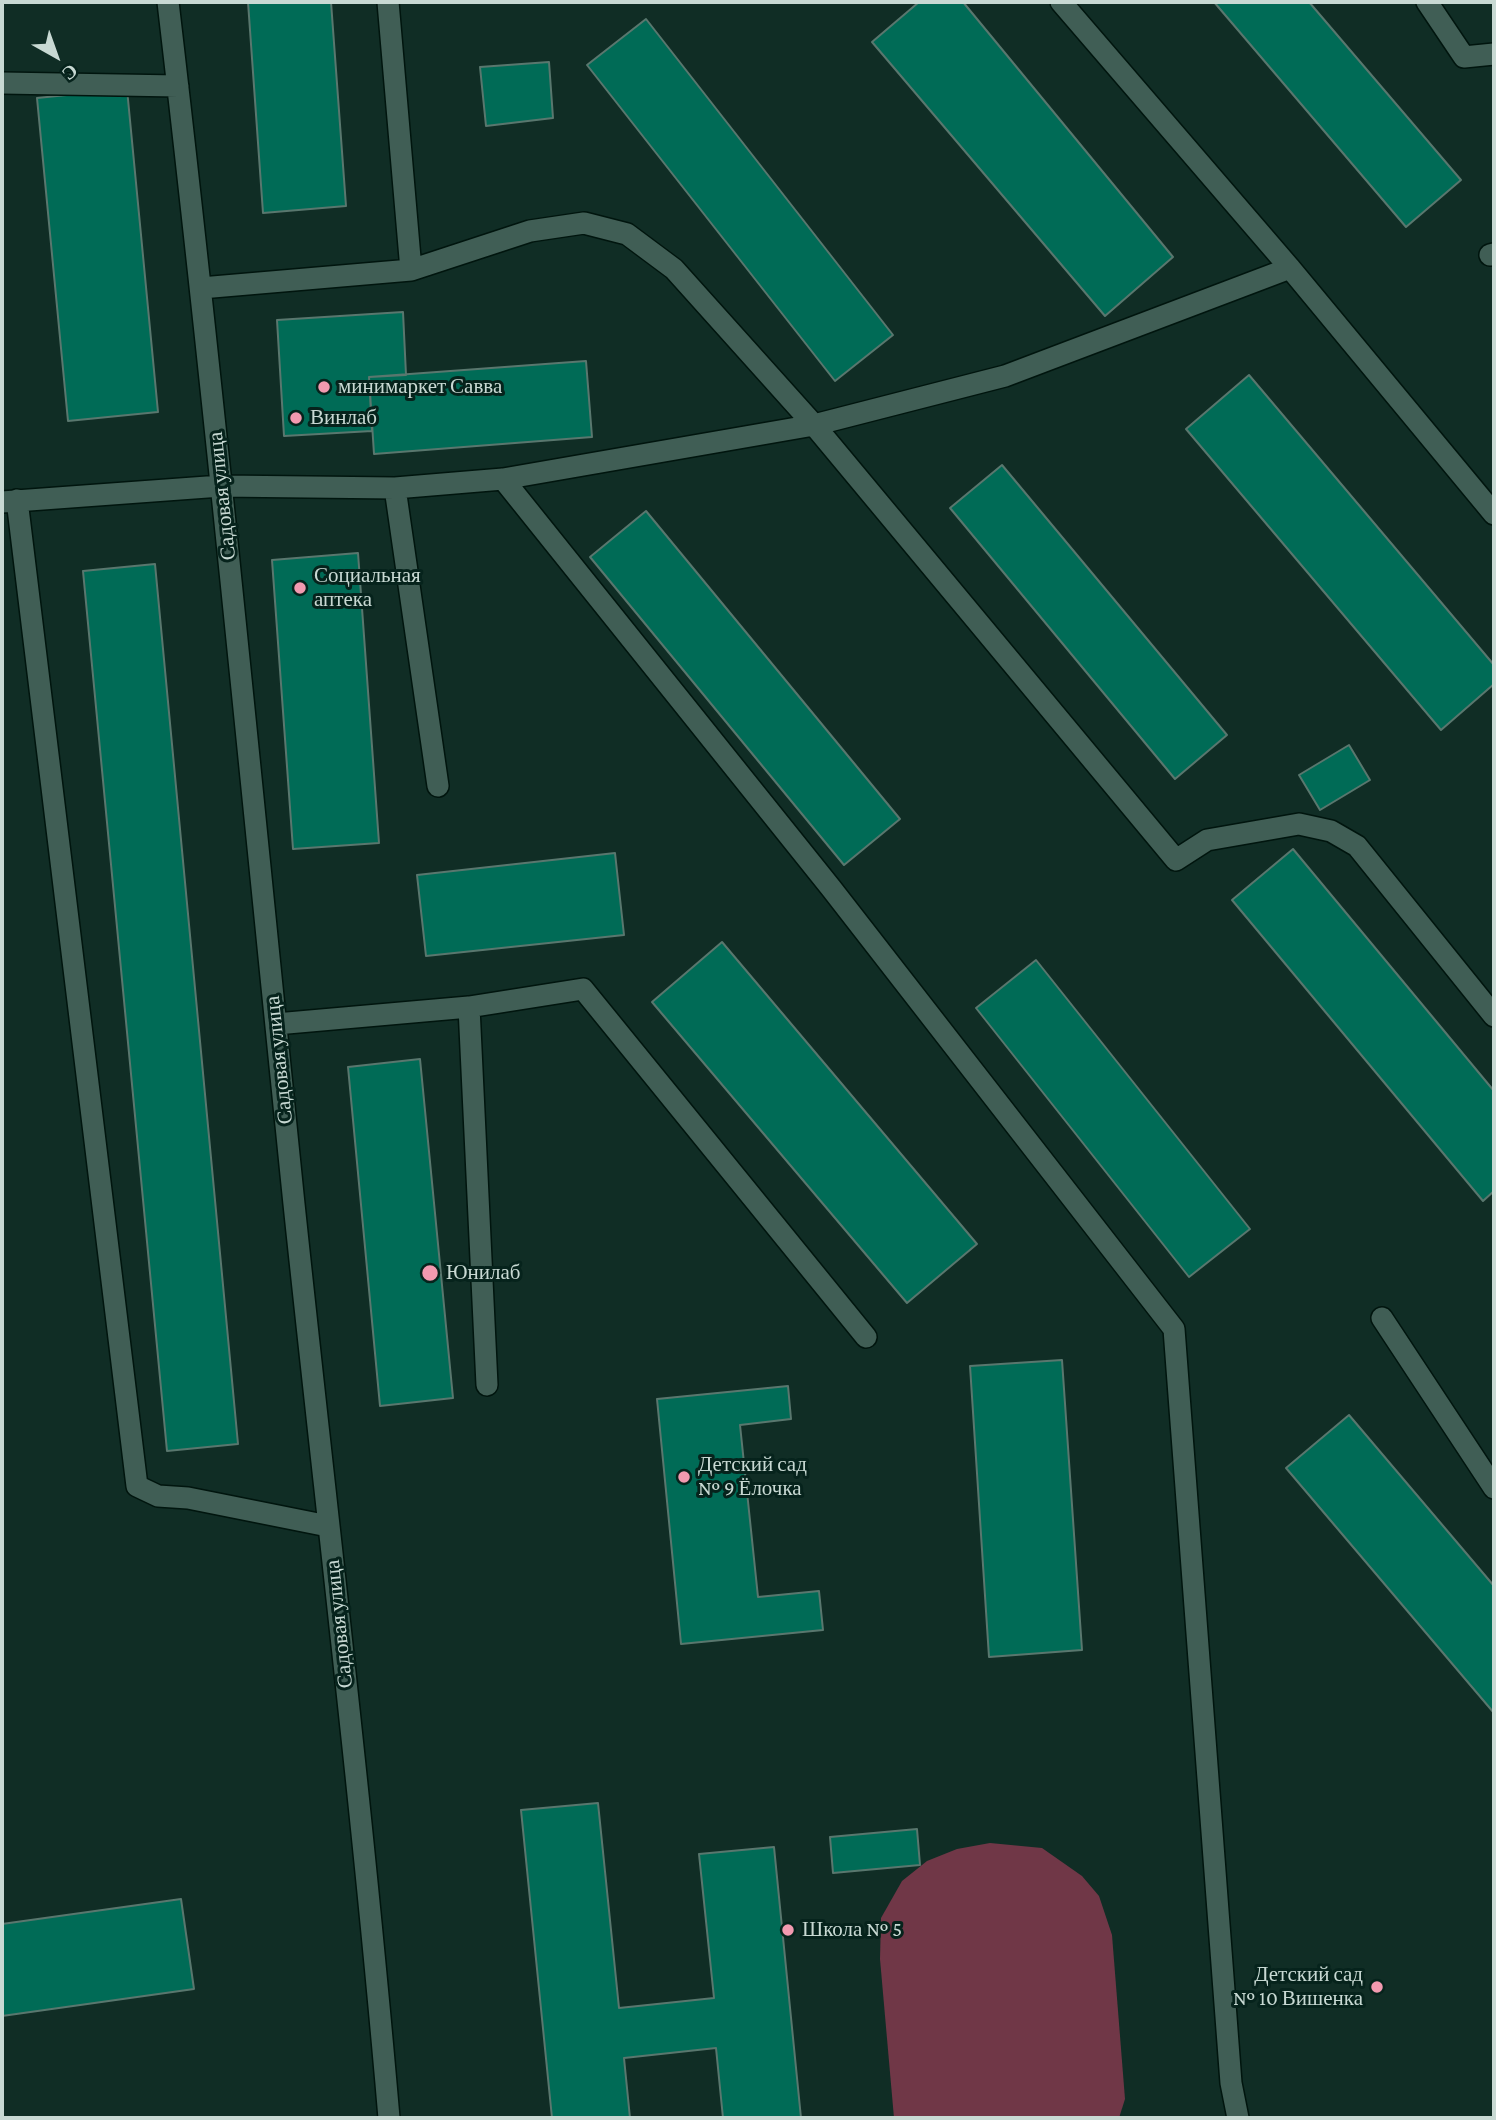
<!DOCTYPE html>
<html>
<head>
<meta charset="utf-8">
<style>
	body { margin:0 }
	#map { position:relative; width:1496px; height:2120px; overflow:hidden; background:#102d25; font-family:"Crimson Pro",serif }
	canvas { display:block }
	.frame { position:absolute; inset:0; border:4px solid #c8d9d3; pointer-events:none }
	.north { position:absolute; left:21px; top:21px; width:70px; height:70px; -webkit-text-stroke:5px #06231c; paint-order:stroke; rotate:140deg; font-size:19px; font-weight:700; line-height:28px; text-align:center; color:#c8d9d3 }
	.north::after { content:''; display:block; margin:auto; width:24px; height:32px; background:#c8d9d3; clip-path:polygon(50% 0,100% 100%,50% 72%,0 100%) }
</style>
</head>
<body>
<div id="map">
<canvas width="1496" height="2120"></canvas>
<div class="frame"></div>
<div class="north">С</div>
</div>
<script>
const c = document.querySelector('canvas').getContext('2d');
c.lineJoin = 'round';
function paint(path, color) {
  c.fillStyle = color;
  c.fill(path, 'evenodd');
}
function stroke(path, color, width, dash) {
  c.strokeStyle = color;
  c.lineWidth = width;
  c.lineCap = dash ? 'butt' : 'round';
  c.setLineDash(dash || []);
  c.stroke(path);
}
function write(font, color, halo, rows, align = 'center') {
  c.font = font + ' "Crimson Pro",serif';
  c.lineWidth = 6;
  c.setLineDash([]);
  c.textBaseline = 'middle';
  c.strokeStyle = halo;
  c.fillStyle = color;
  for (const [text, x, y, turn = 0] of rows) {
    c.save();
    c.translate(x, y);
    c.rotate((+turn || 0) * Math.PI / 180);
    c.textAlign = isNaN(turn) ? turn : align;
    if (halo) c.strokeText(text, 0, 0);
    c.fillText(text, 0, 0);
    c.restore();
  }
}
const green = new Path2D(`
	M990,1843L1042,1848L1082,1876L1099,1896L1112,1935L1125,2099L1119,2118H894L880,1959L881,1918L902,1881L927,1861L957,1849Z`);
const building = new Path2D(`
	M248,2H331L346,206L263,213Z
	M919,2H963L1173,257L1105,316L872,42Z
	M1214,2H1309L1461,180L1406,227Z
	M646,19L893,335L835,381L587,65Z
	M549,62L553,118L486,126L480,67Z
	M127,89L158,412L68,421L37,98Z
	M403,312L406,375L369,377L372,431L284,436L277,320Z
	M586,361L592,437L374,454L369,377Z
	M1249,375L1494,665V684L1441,730L1186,429Z
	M1002,465L1227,735L1175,779L950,508Z
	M646,511L900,819L844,865L590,557Z
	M358,553L379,843L293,849L272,560Z
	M155,564L238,1444L167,1451L83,571Z
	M1349,745L1370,780L1320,810L1299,775Z
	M1293,849L1494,1091V1191L1483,1201L1232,900Z
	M615,853L624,935L426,956L417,875Z
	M722,942L977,1244L907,1303L652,1002Z
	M1036,960L1250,1229L1189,1277L976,1008Z
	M420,1059L453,1398L380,1406L348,1067Z
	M1062,1360L1082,1650L989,1657L970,1366Z
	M788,1386L791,1419L740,1425L758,1597L819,1591L823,1630L681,1644L657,1399Z
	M1349,1415L1494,1586V1713L1286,1468Z
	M598,1803L619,2008L714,1998L699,1854L774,1847L801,2118H723L716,2048L624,2058L630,2118H552L521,1810Z
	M917,1829L920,1865L833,1873L830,1837Z
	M181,1899L194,1989L2,2016V1924Z`);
const minor = new Path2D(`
	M168,2C215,402 253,803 294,1204C326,1508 363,1813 389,2118
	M388,2L411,270
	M1061,2L1290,268L1494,514
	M1427,2L1464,57L1494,54
	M2,83L178,86
	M1490,255L1494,254
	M201,288L411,270L530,231L584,223L627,234L674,269L814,425L1176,860L1207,840L1299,824L1331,831L1357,846L1494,1016
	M503,479L831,888L1174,1329L1231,2083L1238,2118
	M395,488L438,786
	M17,500L137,1486L158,1496L188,1498L328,1526
	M2,502L221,486L395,488L503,479L814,425L1005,376L1290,268
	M469,1007L487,1385
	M276,1024L469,1007L583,989L866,1337
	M1382,1318L1494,1488`);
const markers = [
	[324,387,7,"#f29ab0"],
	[296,418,7,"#f29ab0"],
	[300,588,7,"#f29ab0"],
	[430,1273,9,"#f29ab0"],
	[684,1477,7,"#f29ab0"],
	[788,1930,7,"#f29ab0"],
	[1377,1987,7,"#f29ab0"]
];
const poiNames = [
	["минимаркет Савва",338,387],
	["Винлаб",310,418],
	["Социальная",314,576],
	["аптека",314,600],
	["Юнилаб",446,1273],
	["Детский сад",698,1465],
	["№ 9 Ёлочка",698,1489],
	["Школа № 5",802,1930],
	["Детский сад",1363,1975,"right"],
	["№ 10 Вишенка",1363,1999,"right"]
];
const streetNames = [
	["Садовая улица",222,496,-96],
	["Садовая улица",279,1060,-96],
	["Садовая улица",339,1624,-96]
];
paint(green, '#703747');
paint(building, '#006b56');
stroke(building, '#59776e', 2);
stroke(minor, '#00150e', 24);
stroke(minor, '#405e55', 21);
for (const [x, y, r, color] of markers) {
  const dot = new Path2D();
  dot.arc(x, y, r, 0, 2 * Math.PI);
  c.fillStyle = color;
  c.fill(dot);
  stroke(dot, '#06231c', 2.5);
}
write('21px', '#c8d9d3', '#06231c', poiNames, 'left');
write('21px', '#c8d9d3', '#06231c', streetNames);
</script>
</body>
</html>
